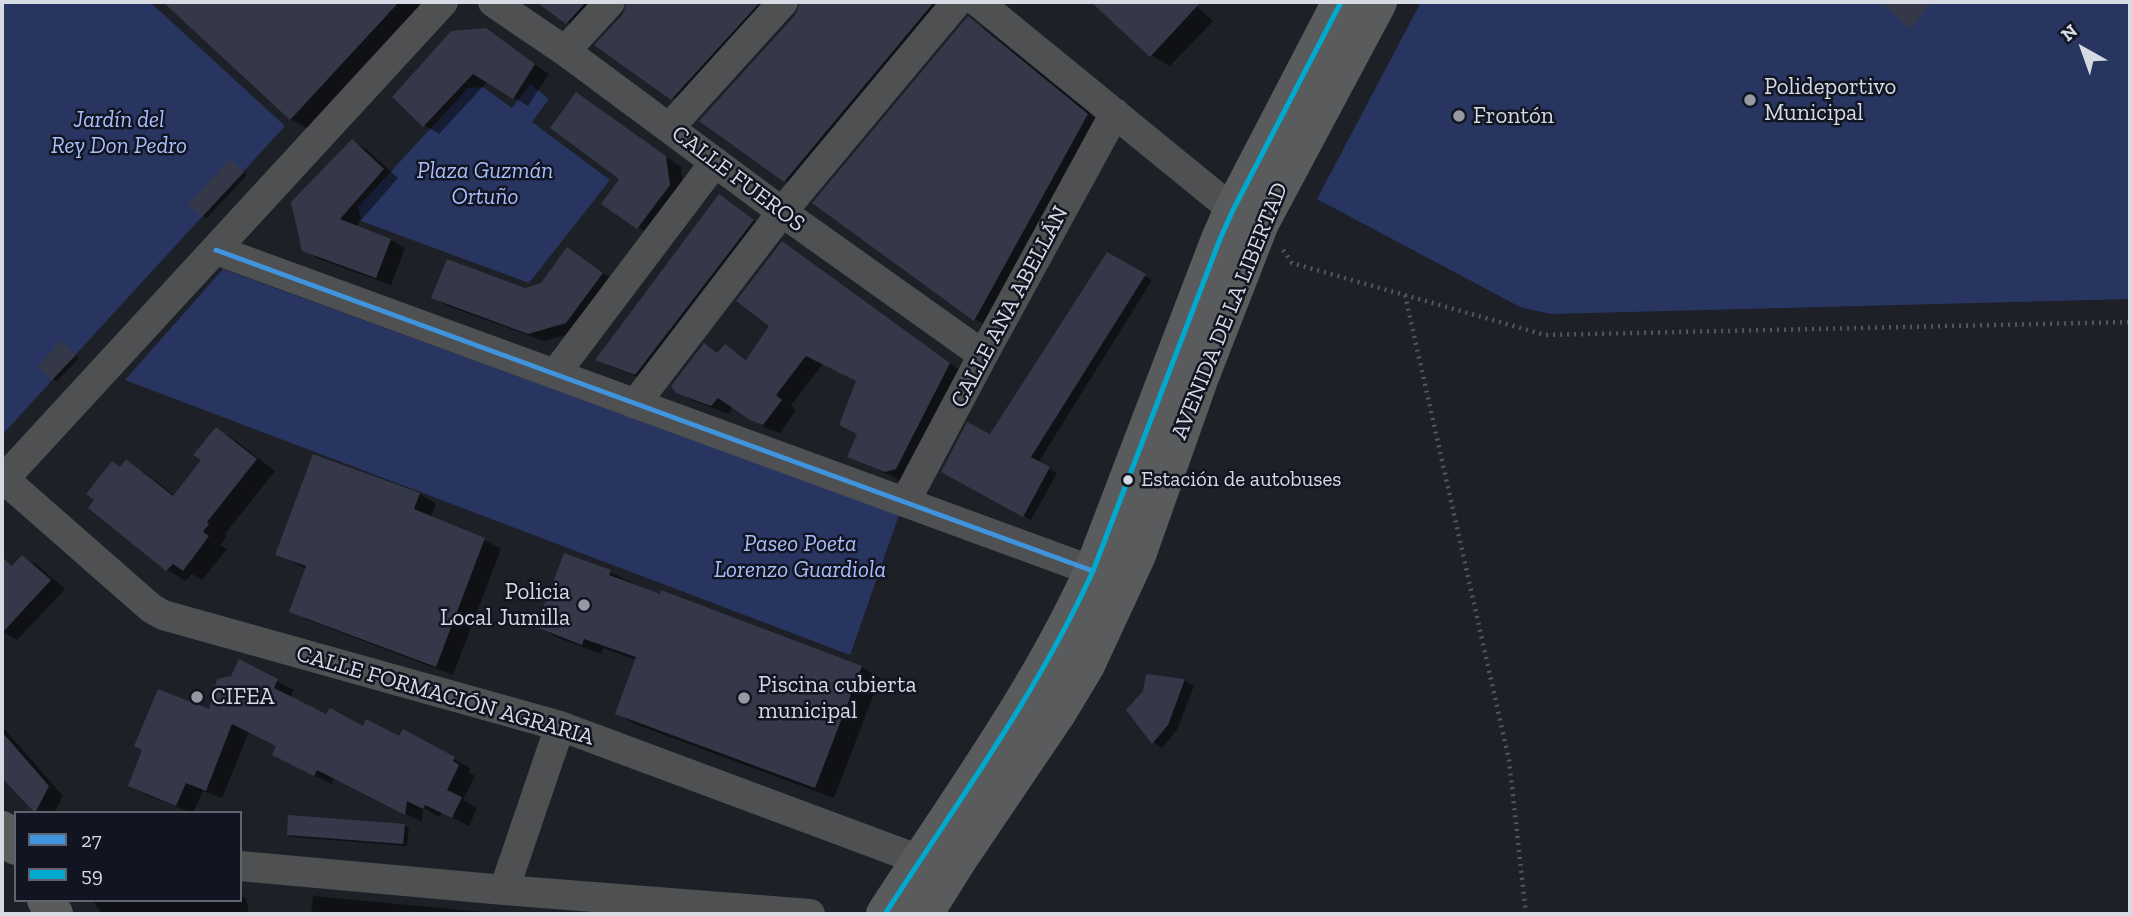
<!DOCTYPE html>
<html>
<head>
<meta charset="utf-8">
<style>
	body { margin:0 }
	#map { position:relative; width:2132px; height:916px; overflow:hidden; background:#1e2027; font-family:"Zilla Slab",serif }
	canvas { display:block }
	.frame { position:absolute; inset:0; border:4px solid #d6dae3; pointer-events:none }
	.legend { position:absolute; left:14px; top:811px; width:228px; height:91px; box-sizing:border-box; background:#111522; border:2px solid #60646f; margin:0; padding:9px 12px; list-style:none; font-size:21px; color:#d6dae3 }
	.legend li { display:flex; align-items:center; gap:14px; height:35px }
	.legend b { width:35px; border:2px solid #60646f }
	.north { position:absolute; left:2048px; top:14px; width:70px; height:70px; -webkit-text-stroke:5px #111522; paint-order:stroke; rotate:320deg; font-size:19px; font-weight:700; line-height:28px; text-align:center; color:#d6dae3 }
	.north::after { content:''; display:block; margin:auto; width:24px; height:32px; background:#d6dae3; clip-path:polygon(50% 0,100% 100%,50% 72%,0 100%) }
</style>
</head>
<body>
<div id="map">
<canvas width="2132" height="916"></canvas>
<div class="frame"></div>
<ul class="legend">
<li><b style="height:9px;background:#4094de"></b>27</li>
<li><b style="height:9px;background:#00a9ce"></b>59</li>
</ul>
<div class="north">N</div>
</div>
<script>
const c = document.querySelector('canvas').getContext('2d');
c.lineJoin = 'round';
function paint(path, color) {
  c.fillStyle = color;
  c.fill(path, 'evenodd');
}
function stroke(path, color, width, dash) {
  c.strokeStyle = color;
  c.lineWidth = width;
  c.lineCap = dash ? 'butt' : 'round';
  c.setLineDash(dash || []);
  c.stroke(path);
}
function write(font, color, halo, rows, align = 'center') {
  c.font = font + ' "Zilla Slab",serif';
  c.lineWidth = 5;
  c.setLineDash([]);
  c.textBaseline = 'middle';
  c.strokeStyle = halo;
  c.fillStyle = color;
  for (const [text, x, y, turn = 0] of rows) {
    c.save();
    c.translate(x, y);
    c.rotate((+turn || 0) * Math.PI / 180);
    c.textAlign = isNaN(turn) ? turn : align;
    if (halo) c.strokeText(text, 0, 0);
    c.fillText(text, 0, 0);
    c.restore();
  }
}
const green = new Path2D(`
	M2,2H150L285,126L2,435Z
	M1421,2H2130V299L1551,314L1520,307L1317,199Z
	M530,84L549,99L532,122L610,180L529,283L361,221L358,207L468,88L483,87L512,108Z
	M223,269L899,515L850,655L125,380Z`);
const shadow = new Path2D(`
	M166,2H425L308,129L291,119Z
	M539,2H602L578,29Z
	M628,2H775L682,104L597,45L629,7Z
	M802,2H950L795,187L785,181L797,15Z
	M1094,2H1192L1213,21L1170,66L1151,55Z
	M968,19L987,30L1106,126L994,330L975,319L815,203Z
	M486,30L549,74L528,106L488,81L439,134L424,125Z
	M591,103L681,167L684,193L652,235L638,227L622,179Z
	M352,141L367,150L398,178L355,227L391,240L405,248L391,285L319,259L304,250Z
	M231,161L247,175L207,218L203,216Z
	M720,197L767,229L650,382L612,367L598,359Z
	M798,253L965,374L907,486L892,476L849,456L859,435L858,382L823,364L791,405L796,410L780,433L768,429L733,406L728,414L694,401L677,392L704,345L719,354L726,346L748,360L771,326Z
	M1107,254L1152,280L1038,463L1057,473L1031,520L943,471L991,437Z
	M582,258L617,283L581,331L544,341L448,306L433,297L525,290L542,284Z
	M66,345L79,358L57,381L53,379Z
	M216,429L235,440L275,471L225,534L227,536L220,545L227,549L202,580L192,574L186,581L167,570L90,508L127,462L145,473L175,496L203,460Z
	M314,457L420,494L436,504L431,518L485,540L501,549L453,675L308,620L291,611L307,569L277,554Z
	M22,557L37,565L65,589L17,640L2,631V564L4,561L14,566Z
	M610,572L661,597L662,592L862,667L880,678L834,798L635,724L617,713L637,660L603,648L601,654L556,637L538,626Z
	M240,662L294,690L290,698L327,717L400,739L454,759L470,768L469,772L475,776L463,800L477,808L469,826L442,812L440,817L423,808L422,822L334,778L331,784L290,763L278,746L249,732L222,798L203,791L193,813L146,795L130,786L210,712Z
	M1184,680L1194,686L1177,730L1162,748L1153,742Z
	M2,726L63,796L54,813H35L2,775Z
	M404,825L409,828L407,846L293,837L288,834Z
	M240,895L246,898L249,914H101L93,900H240Z
	M313,896L505,914H506H311Z`);
const building = new Path2D(`
	M163,2H399L290,120Z
	M536,2H586L566,24Z
	M627,2H760L671,100L594,45L623,14Z
	M800,2H934L784,182L699,121L796,14Z
	M1091,2H1201L1150,57Z
	M1880,2H1932L1910,29Z
	M968,16L1088,114L974,321L812,203Z
	M486,28L535,64L513,99L473,74L423,127L392,97L451,31Z
	M576,92L666,156L670,185L637,229L601,204L619,179L550,128Z
	M352,139L384,169L340,219L391,239L376,278L302,251L291,202Z
	M230,159L244,172L202,217L188,204Z
	M719,194L754,220L635,375L595,360Z
	M782,241L950,363L896,469L885,472L847,457L857,434L839,425L856,381L806,356L776,395L782,400L763,425L750,420L718,398L711,406L676,393L671,386L704,343L717,353L725,344L746,360L769,326L736,301Z
	M567,247L603,273L566,323L528,334L431,298L447,259L525,288L541,283Z
	M1107,252L1146,274L1031,457L1050,467L1023,517L941,472L967,422L990,434Z
	M61,340L76,355L52,380L37,367Z
	M216,427L257,459L207,522L209,524L203,532L209,536L183,571L173,564L166,571L88,508L94,500L86,494L112,461L120,467L126,459L173,496L201,460L193,455Z
	M313,454L420,493L414,509L485,538L436,667L289,612L306,566L275,555Z
	M564,553L611,570L609,575L660,594L661,590L862,666L815,788L615,714L636,657L584,639L582,645L536,627Z
	M22,555L51,580L2,633V557L12,566Z
	M239,659L278,679L274,688L326,714L330,708L363,726L366,719L399,736L403,729L455,757L453,761L459,765L447,790L462,797L452,818L425,805L423,809L407,801L405,815L317,770L314,776L272,755L276,746L232,724L206,791L186,783L176,806L128,786L142,750L134,746L158,689L209,709L217,679L231,676Z
	M1146,674L1185,679L1168,725L1152,744L1126,710L1143,691Z
	M2,732L49,786L35,813L2,778Z
	M288,815L405,824L403,844L287,835Z`);
const path = new Path2D(`
	M1283,250L1292,263L1545,335L2130,322
	M1405,295L1509,760L1526,914`);
const street = new Path2D(`
	M493,2L565,51L782,212L983,355
	M978,2L1233,210L1250,218
	M565,51L610,2
	M669,128L783,2
	M216,250L1093,571
	M555,374L715,162
	M635,404L782,212L957,2
	M4,479L151,608L163,615L560,726L920,860
	M2,481L443,2
	M905,502L983,355L1115,113
	M240,866L504,890L810,914
	M504,890L560,726`);
const secondary = new Path2D(`
	M2,830L16,846
	M46,900L54,914
	M885,914C958,801 1037,694 1093,571L1220,239L1233,210L1341,2
	M924,914L959,858L1059,710L1086,665L1137,555L1200,377L1260,223L1378,2`);
const bus1 = new Path2D(`
	M216,250L1093,571`);
const bus2 = new Path2D(`
	M885,914C958,801 1037,694 1093,571L1220,239L1233,210L1341,2`);
const markers = [
	[1750,100,7,"#9699a1"],
	[1459,116,7,"#9699a1"],
	[1128,480,6,"#d6dae3"],
	[584,605,7,"#9699a1"],
	[197,697,7,"#9699a1"],
	[744,698,7,"#9699a1"]
];
const busNames = [
	["Estación de autobuses",1141,480]
];
const poiNames = [
	["Polideportivo",1764,87],
	["Municipal",1764,113],
	["Frontón",1473,116],
	["Policia",570,592,"right"],
	["Local Jumilla",570,618,"right"],
	["Piscina cubierta",758,685],
	["municipal",758,711],
	["CIFEA",211,697]
];
const parkNames = [
	["Jardín del",119,120],
	["Rey Don Pedro",119,146],
	["Plaza Guzmán",485,171],
	["Ortuño",485,197],
	["Paseo Poeta",800,544],
	["Lorenzo Guardiola",800,570]
];
const streetNames = [
	["CALLE FUEROS",738,179,37],
	["CALLE ANA ABELLÁN",1010,307,-62],
	["AVENIDA DE LA LIBERTAD",1230,311,-68],
	["CALLE FORMACIÓN AGRARIA",445,696,16]
];
paint(green, '#283561');
paint(shadow, '#0007');
paint(building, '#343848');
stroke(path, '#55565a', 4.5, [2, 5]);
stroke(street, '#4e5052', 30);
stroke(secondary, '#5a5b5d', 38);
stroke(bus1, '#4094de', 5);
stroke(bus2, '#00a9ce', 5);
for (const [x, y, r, color] of markers) {
  const dot = new Path2D();
  dot.arc(x, y, r, 0, 2 * Math.PI);
  c.fillStyle = color;
  c.fill(dot);
  stroke(dot, '#111522', 2.5);
}
write('21px', '#d6dae3', '#111522', busNames, 'left');
write('23px', '#d6dae3', '#111522', poiNames, 'left');
write('italic 23px', '#a8befc', '#111522', parkNames);
write('23px', '#d6dae3', '#111522', streetNames);
</script>
</body>
</html>
